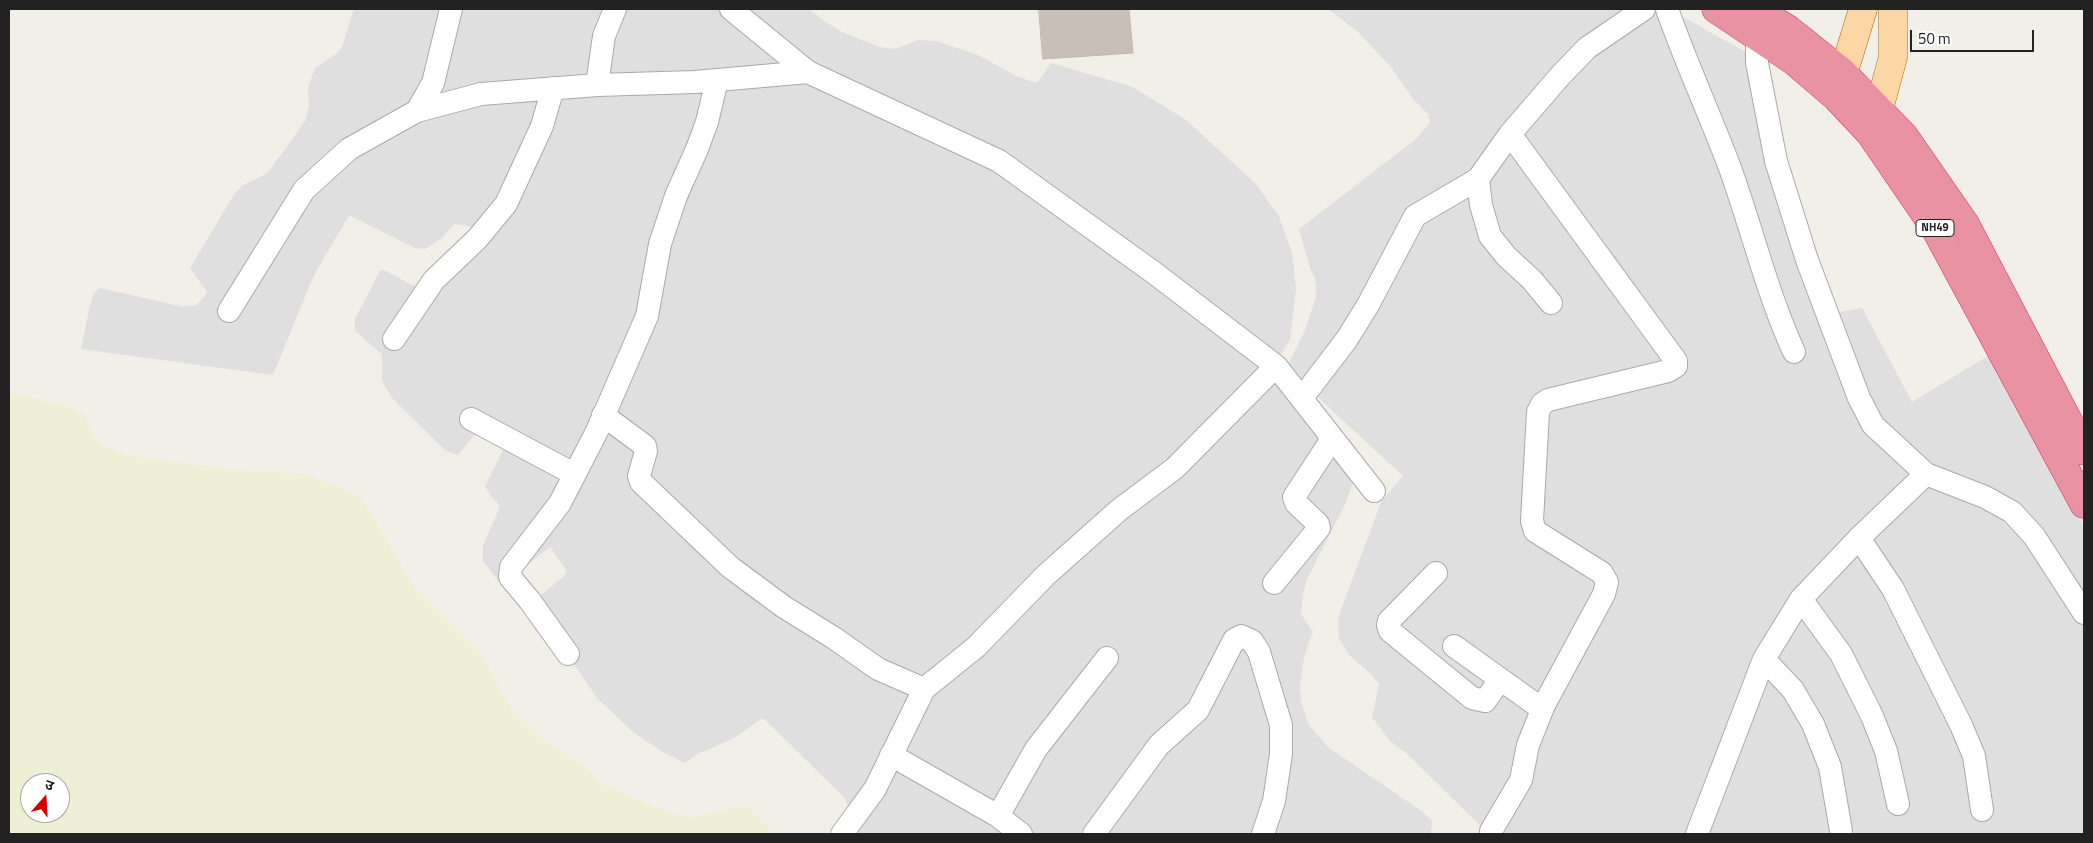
<!DOCTYPE html>
<html>
<head>
<meta charset="utf-8">
<style>
	body { margin:0 }
	#map { position:relative; width:2093px; height:843px; overflow:hidden; background:#f2efe9; font-family:"Titillium Web","Noto Sans Devanagari",sans-serif }
	canvas { display:block }
	.frame { position:absolute; inset:0; border:10px solid #222; pointer-events:none }
	.north { position:absolute; left:20px; top:773px; width:50px; height:50px; box-sizing:border-box; background:#fff; border:1px solid #a7a7a7; border-radius:50%; rotate:19deg; font-size:14px; font-weight:700; line-height:20px; text-align:center; color:#222 }
	.north::after { content:''; display:block; margin:auto; width:18px; height:22px; background:#d40000; clip-path:polygon(50% 0,100% 100%,50% 72%,0 100%) }
	.scale { position:absolute; left:1910px; top:30px; width:124px; height:22px; box-sizing:border-box; border:2px solid #222; border-top:0; padding-left:6px; font-size:15px; line-height:18px; white-space:nowrap; color:#222; -webkit-text-stroke:4px #fff; paint-order:stroke }
</style>
</head>
<body>
<div id="map">
<canvas width="2093" height="843"></canvas>
<div class="frame"></div>
<div class="north">उ</div>
<div class="scale">50 m</div>
</div>
<script>
const c = document.querySelector('canvas').getContext('2d');
c.lineJoin = 'round';
function paint(path, color) {
  c.fillStyle = color;
  c.fill(path, 'evenodd');
}
function stroke(path, color, width, dash) {
  c.strokeStyle = color;
  c.lineWidth = width;
  c.lineCap = dash ? 'butt' : 'round';
  c.setLineDash(dash || []);
  c.stroke(path);
}
function write(font, color, halo, rows, align = 'center') {
  c.font = font + ' "Titillium Web",sans-serif';
  c.lineWidth = 5;
  c.setLineDash([]);
  c.textBaseline = 'middle';
  c.strokeStyle = halo;
  c.fillStyle = color;
  for (const [text, x, y, turn = 0] of rows) {
    c.save();
    c.translate(x, y);
    c.rotate((+turn || 0) * Math.PI / 180);
    c.textAlign = isNaN(turn) ? turn : align;
    if (halo) c.strokeText(text, 0, 0);
    c.fillText(text, 0, 0);
    c.restore();
  }
}
const residential = new Path2D(`
	M354,9H809L820,18L840,31L879,47L896,49L918,40L936,41L978,55L1016,76L1037,83L1051,63L1133,87L1186,120L1255,183L1279,216L1292,253L1296,289L1290,340L1268,374L1355,478L1344,507L1307,579L1303,594L1301,614L1313,632L1304,656L1300,689L1301,701L1308,724L1329,748L1423,812L1432,821L1431,834H840L853,815L844,797L763,718L732,739L698,754L685,763L661,751L633,732L597,698L558,641L536,599L563,577L567,571L550,547L501,585L483,561V546L500,506L490,495L485,486L504,448L477,432L458,455L446,451L392,398L382,380V354L355,331V319L380,271L384,270L410,284L428,289L482,234L468,226L454,224L442,238L425,249L415,248L351,216L348,217L314,275L273,375L81,349L90,305L94,293L100,288L183,307L196,305L206,295L207,292L190,268L233,196L243,185L264,175L270,170L305,121L309,106L308,88L313,73L314,69L337,53L342,47Z
	M1328,9H1669L1749,54L1824,315L1862,308L1912,402L1991,354L2084,526V834H1489L1406,753L1389,740L1372,717L1379,684L1370,673L1349,655L1339,638L1338,625L1339,615L1381,502L1403,476L1286,368L1304,333L1316,297V282L1310,267L1299,229L1416,139L1430,122L1428,114L1413,99L1390,66L1357,31Z`);
const farmland = new Path2D(`
	M9,392L63,405L85,414L95,440L125,455L237,470L306,474L360,496L415,588L480,652L513,711L541,738L587,769L602,784L668,812L689,817L747,805L775,834H9ZM30,783H60V813H30Z`);
const building = new Path2D(`
	M1039,9H1129L1133,53L1043,59Z`);
const minor = new Path2D(`
	M731,9L808,72L999,161L1153,272L1276,366L1374,491
	M1667,9C1686,63 1710,115 1730,168C1752,229 1767,293 1794,352
	M1757,36V63L1776,161L1807,260L1859,398L1873,425L1926,474L1985,497L2012,512L2034,536L2084,613
	M597,85L604,36L615,9
	M417,111L433,83L451,9
	M1478,179L1481,205L1490,236L1506,256L1532,280L1551,303
	M229,311L304,190L349,149L417,111L481,94L597,85L695,82L808,72
	M394,339L434,280L477,239L506,204L542,126L553,88
	M1302,398L1347,339L1368,305L1415,216L1478,179L1510,134L1560,76L1587,48L1644,9
	M603,415L645,446L646,451L639,476L641,482L730,567L784,607L834,638L878,669L924,689
	M471,419L574,474
	M1859,538L1893,589L1961,725L1974,756L1982,810
	M1436,573L1389,621L1388,625L1390,631L1472,698L1485,701L1500,680
	M1274,583L1319,528L1318,524L1296,503L1294,497L1332,439
	M1801,599L1841,654L1872,716L1886,751L1898,804
	M1454,646L1542,709
	M568,654L530,601L510,577L511,567L560,503L597,431L647,316L660,244L676,196L697,149L707,122L717,80
	M1764,659L1793,690L1813,724L1830,767L1841,831
	M891,755L998,816L1021,834
	M998,816L1036,749L1107,658
	M1491,831L1521,780L1528,745L1544,705L1604,594L1607,582L1602,573L1535,531L1532,521L1538,412L1542,404L1548,400L1668,371L1676,366V361L1510,134
	M842,834L875,789L924,689L976,647L1046,575L1119,510L1175,468L1276,366
	M1094,834L1159,745L1198,710L1234,640L1241,636L1252,641L1259,652L1281,725V754L1274,801L1263,834
	M1697,834L1764,659L1801,599L1859,538L1926,474`);
const major = new Path2D(`
	M1837,94L1863,9
	M1871,131L1879,109L1893,57V9`);
const highway = new Path2D(`
	M1716,9L1794,61L1836,97L1870,133L1935,228L2084,504
	M1756,9L1788,29L1842,72L1904,136L1965,224L2084,451`);
const shields = [
	[1935,228,38]
];
const shieldNames = [
	["NH49",1935,228]
];
paint(residential, '#e0dfdf');
paint(farmland, '#eef0d5');
paint(building, '#c7bfb8');
stroke(building, '#c4b6ab', 1);
stroke(minor, '#a9a9a9', 24);
stroke(major, '#a06b00', 29);
stroke(highway, '#dc2a67', 29);
stroke(minor, '#fff', 22);
stroke(major, '#fcd6a4', 28);
stroke(highway, '#e892a2', 28);
for (const [x, y, w] of shields) {
  const box = new Path2D();
  box.roundRect(x - w / 2, y - 8.5, w, 17, 4);
  c.fillStyle = '#fff';
  c.fill(box);
  stroke(box, '#222', 1);
}
write('bold 11px', '#222', null, shieldNames);
</script>
</body>
</html>
